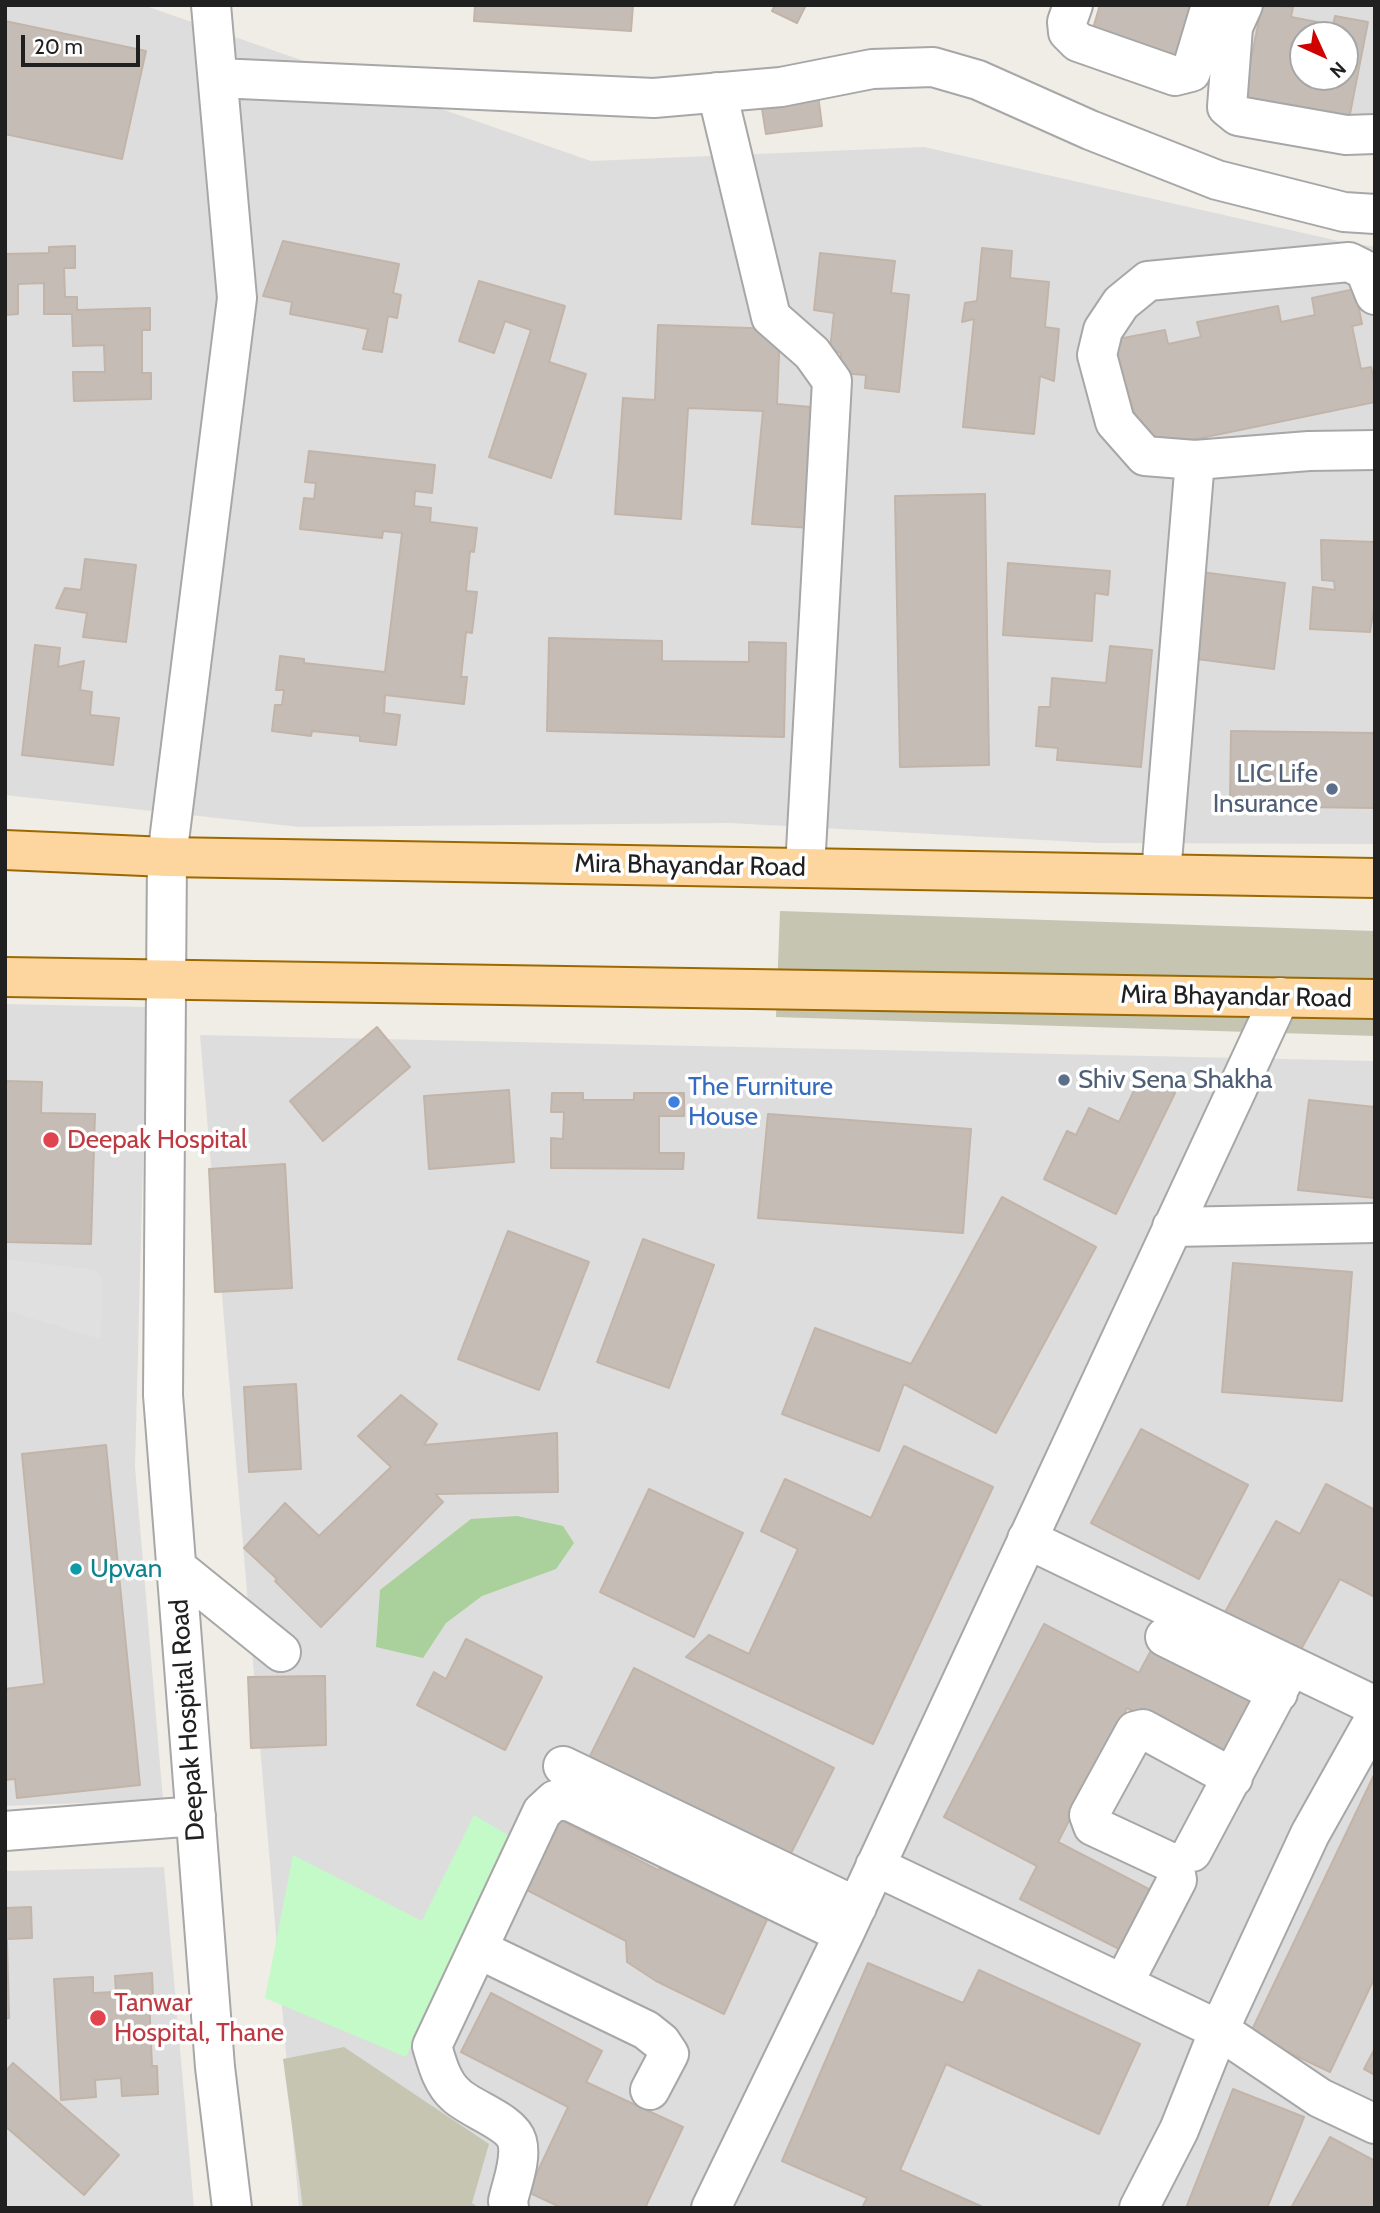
<!DOCTYPE html>
<html>
<head>
<meta charset="utf-8">
<style>
	body { margin:0 }
	#map { position:relative; width:1380px; height:2213px; overflow:hidden; background:#f0ede6; font-family:Cabin,sans-serif }
	canvas { display:block }
	.frame { position:absolute; inset:0; border:7px solid #202020; pointer-events:none }
	.north { position:absolute; left:1289px; top:21px; width:70px; height:70px; box-sizing:border-box; background:#fff; border:2px solid #a6a6a6; border-radius:50%; rotate:135deg; font-size:19px; font-weight:700; line-height:28px; text-align:center; color:#202020 }
	.north::after { content:''; display:block; margin:auto; width:24px; height:32px; background:#cf0200; clip-path:polygon(50% 0,100% 100%,50% 72%,0 100%) }
	.scale { position:absolute; left:21px; top:35px; width:119px; height:32px; box-sizing:border-box; border:4px solid #202020; border-top:0; padding-left:9px; font-size:21px; line-height:24px; white-space:nowrap; color:#202020; -webkit-text-stroke:5px #fff; paint-order:stroke }
</style>
</head>
<body>
<div id="map">
<canvas width="1380" height="2213"></canvas>
<div class="frame"></div>
<div class="north">N</div>
<div class="scale">20 m</div>
</div>
<script>
const c = document.querySelector('canvas').getContext('2d');
c.lineJoin = 'round';
function paint(path, color) {
  c.fillStyle = color;
  c.fill(path, 'evenodd');
}
function stroke(path, color, width, dash) {
  c.strokeStyle = color;
  c.lineWidth = width;
  c.lineCap = dash ? 'butt' : 'round';
  c.setLineDash(dash || []);
  c.stroke(path);
}
function write(font, color, halo, rows, align = 'center') {
  c.font = font + ' Cabin,sans-serif';
  c.lineWidth = 7;
  c.setLineDash([]);
  c.textBaseline = 'middle';
  c.strokeStyle = halo;
  c.fillStyle = color;
  for (const [text, x, y, turn = 0] of rows) {
    c.save();
    c.translate(x, y);
    c.rotate((+turn || 0) * Math.PI / 180);
    c.textAlign = isNaN(turn) ? turn : align;
    if (halo) c.strokeText(text, 0, 0);
    c.fillText(text, 0, 0);
    c.restore();
  }
}
const residential = new Path2D(`
	M5,5H143L591,161L924,147L1343,242L1375,247V844L1097,843L730,823L300,827L5,795Z
	M1229,5H1375V133L1225,100ZM1303,35H1345V77H1303Z
	M5,1004L147,1007L135,1467L163,1800L5,1806Z
	M200,1035L1375,1061V2208H299Z
	M164,1867L194,2208H5V1871Z`);
const construction = new Path2D(`
	M780,911L1375,931V1036L776,1017Z
	M344,2047L489,2144L472,2203L479,2208H303L283,2059Z`);
const forest = new Path2D(`
	M517,1516L563,1526L574,1543L556,1569L482,1596L446,1623L423,1658L376,1647L380,1590L471,1519Z`);
const park = new Path2D(`
	M474,1815L508,1835L406,2057L265,1998L293,1855L422,1921Z`);
const parking = new Path2D(`
	M5,1259L97,1270L102,1280L101,1339L5,1310Z`);
const building = new Path2D(`
	M475,5H633L631,31L474,21Z
	M775,5H806L797,23L772,11Z
	M1100,5H1204L1185,66L1090,38Z
	M1262,5L1293,7L1291,17L1333,25L1335,16L1368,22L1348,124L1242,104ZM1303,35H1345V77H1303Z
	M5,21L146,51L122,159L5,134Z
	M818,95L822,126L766,134L761,103Z
	M283,241L399,264L393,293L401,295L397,318L388,316L382,352L363,349L368,329L290,314L292,302L263,296Z
	M75,246V268H64L65,297H77V310L150,308V330H142V373H151V399L74,401L73,372H105L104,345L73,346L72,314H44V283L18,284V314L5,315V254L49,253V247Z
	M982,248L1012,251L1010,278L1049,282L1045,327L1059,329L1054,381L1040,376L1034,434L963,427L974,319L962,322L965,303L977,301Z
	M820,253L895,261L891,293L909,295L899,392L865,388L866,375L839,373L841,353L830,350L834,313L814,310Z
	M479,281L565,306L549,362L586,374L551,478L489,457L531,330L505,321L494,353L459,341Z
	M1355,289L1362,324L1352,326L1361,369L1371,367L1375,385V402L1148,449L1123,382L1113,340L1165,330L1168,344L1201,337L1197,322L1278,306L1281,322L1315,315L1312,298Z
	M658,325L780,329L777,404L822,408L811,528L752,524L763,411L688,408L681,519L615,514L623,398L655,400Z
	M309,451L435,465L432,493L415,491L414,506L431,508L430,522L477,528L474,552L470,551L466,591L477,592L472,633L466,632L461,677H467L464,704L385,695L384,713L400,715L396,745L360,741V736L312,731L311,736L272,731L275,705H282L284,690H276L280,656L304,659V663L385,672L402,533L383,531L382,538L300,529L304,498L314,499L316,483L305,482Z
	M985,494L989,765L900,767L895,496Z
	M1321,540L1375,542V613H1373L1370,632L1310,629L1313,587L1335,590L1334,581L1322,580Z
	M85,559L136,565L126,642L83,637L87,613L56,608L65,588L81,590Z
	M1008,563L1110,571L1108,595L1095,593L1092,641L1003,635Z
	M1201,572L1285,583L1274,669L1189,658Z
	M549,638L662,641V661L749,662V642L786,643L784,737L547,731Z
	M35,645L60,648L58,667L84,661L80,690L92,692L90,715L119,718L113,765L22,755Z
	M1110,646L1152,650L1141,767L1057,760L1058,748L1036,746L1039,707H1050L1052,678L1106,683Z
	M1231,731L1375,733V808L1230,806Z
	M377,1027L410,1067L323,1141L290,1101Z
	M1141,1076L1175,1093L1116,1214L1044,1179L1067,1131L1076,1135L1089,1108L1119,1122Z
	M5,1081L42,1082L41,1113L95,1114L91,1244L5,1242Z
	M509,1090L514,1162L429,1169L424,1096Z
	M552,1093H583V1100H634V1093H684V1116H659V1153H684L683,1169L551,1168V1138L563,1139L564,1112H551Z
	M1309,1100L1375,1107V1198L1298,1190Z
	M768,1114L971,1129L963,1233L758,1218Z
	M285,1164L292,1288L215,1292L209,1169Z
	M1002,1197L1096,1247L996,1433L904,1384L879,1451L782,1414L815,1328L911,1364Z
	M508,1231L589,1262L539,1390L458,1359Z
	M643,1239L714,1265L669,1388L597,1362Z
	M1233,1263L1352,1272L1342,1401L1222,1392Z
	M296,1384L301,1469L249,1472L244,1387Z
	M401,1395L437,1424L424,1445L557,1433L558,1492L435,1494L443,1502L321,1627L275,1581L277,1579L244,1548L285,1503L319,1536L391,1467L358,1436Z
	M1141,1429L1248,1485L1199,1579L1091,1523Z
	M106,1445L140,1785L17,1798L15,1779L5,1780V1689L44,1684L22,1454Z
	M904,1446L993,1487L873,1744L686,1657L709,1635L749,1654L798,1549L761,1531L785,1479L871,1518Z
	M1326,1484L1375,1510V1597L1340,1579L1299,1653L1225,1612L1276,1521L1300,1534Z
	M649,1489L743,1533L694,1637L600,1592Z
	M1044,1624L1139,1673L1155,1643L1268,1701L1235,1763L1127,1708L1058,1842L1166,1898L1135,1957L1020,1899L1037,1866L944,1817Z
	M466,1639L542,1677L505,1750L417,1705L434,1672L446,1679Z
	M634,1668L834,1768L786,1863L586,1764Z
	M325,1676L326,1745L251,1748L248,1677Z
	M1375,1773V1977L1330,2072L1250,2034Z
	M557,1818L658,1870L670,1859L770,1913L724,2014L656,1981L627,1962L626,1941L525,1889Z
	M31,1907L32,1938L7,1939L9,2018L5,2019V1908Z
	M868,1963L963,2003L979,1970L1140,2044L1099,2134L946,2064L900,2170L985,2208H862L867,2198L782,2161Z
	M152,1973L153,1997H149L152,2066H157L158,2094L122,2096L121,2078L95,2080L96,2097L61,2100L54,1979L93,1977V1993L116,1992L115,1976Z
	M491,1993L602,2051L586,2082L683,2127L645,2208H562L528,2192L568,2107L461,2052Z
	M1375,2048V2075L1364,2069Z
	M13,2063L119,2155L84,2195L5,2126V2072Z
	M1233,2089L1304,2117L1267,2208H1186Z
	M1330,2137L1375,2161V2208H1291Z`);
const minor = new Path2D(`
	M211,5L237,298L167,857L163,1395L215,2067L232,2208
	M1073,5L1067,22L1068,32L1078,42L1175,76L1191,72L1211,5
	M1243,5L1233,27L1227,107L1238,116L1346,135L1375,134
	M218,78L654,98L781,87L872,69L933,67L978,80L1090,130L1217,180L1344,212L1375,214
	M717,92L771,317L812,353L832,381L805,868
	M1375,295L1365,270L1349,262L1148,281L1121,303L1103,330L1097,355L1115,422L1145,456L1195,460L1309,451L1375,450
	M1161,874L1195,460
	M1172,1227L1375,1223
	M1027,1539L1375,1706
	M176,1567L281,1652
	M1165,1637L1278,1693
	M563,1766L857,1907
	M5,1831L196,1816
	M1192,1852L1291,1666
	M875,1866L1219,2030L1320,2098L1375,2124
	M478,1949L646,2030L661,2042L669,2054L650,2090
	M1123,1984L1177,1880L1175,1869L1168,1861L1093,1826L1089,1815L1135,1731L1143,1729L1233,1778
	M509,2208L508,2201C512,2183 522,2159 517,2141C511,2121 470,2109 456,2095C442,2083 437,2063 432,2046L542,1812L555,1800L571,1802L844,1934
	M711,2208L844,1934L1280,997
	M1139,2208L1179,2130L1219,2030L1310,1834L1375,1718`);
const major = new Path2D(`
	M5,850L167,857L1375,878
	M5,977L1375,999`);
const markers = [
	[1332,789,7,"#5c6f8a"],
	[1064,1080,7,"#5c6f8a"],
	[674,1102,7,"#3f7fe0"],
	[51,1140,9,"#e0444e"],
	[76,1569,7,"#0f9aa8"],
	[98,2018,9,"#e0444e"]
];
const serviceNames = [
	["LIC Life",1318,774],
	["Insurance",1318,804],
	["Shiv Sena Shakha",1078,1080,"left"]
];
const streetNames = [
	["Mira Bhayandar Road",690,866,1],
	["Mira Bhayandar Road",1236,997,1],
	["Deepak Hospital Road",188,1720,-94]
];
const shopNames = [
	["The Furniture",688,1087],
	["House",688,1117]
];
const healthNames = [
	["Deepak Hospital",67,1140],
	["Tanwar",114,2003],
	["Hospital, Thane",114,2033]
];
const cultureNames = [
	["Upvan",90,1569]
];
paint(residential, '#dedddd');
paint(construction, '#c5c5b1');
paint(forest, '#aad09b');
paint(park, '#c3fac8');
paint(parking, '#e0e0e0');
paint(building, '#c5bdb5');
stroke(building, '#c2b4a8', 2);
stroke(minor, '#a7a7a7', 42);
stroke(major, '#9b6900', 42);
stroke(minor, '#fff', 38);
stroke(major, '#fcd59f', 38);
for (const [x, y, r, color] of markers) {
  const dot = new Path2D();
  dot.arc(x, y, r, 0, 2 * Math.PI);
  c.fillStyle = color;
  c.fill(dot);
  stroke(dot, '#fff', 2.5);
}
write('26px', '#4e5e75', '#fff', serviceNames, 'right');
write('26px', '#202020', '#fff', streetNames);
write('26px', '#366cbe', '#fff', shopNames, 'left');
write('26px', '#be3a42', '#fff', healthNames, 'left');
write('26px', '#0d838f', '#fff', cultureNames, 'left');
</script>
</body>
</html>
